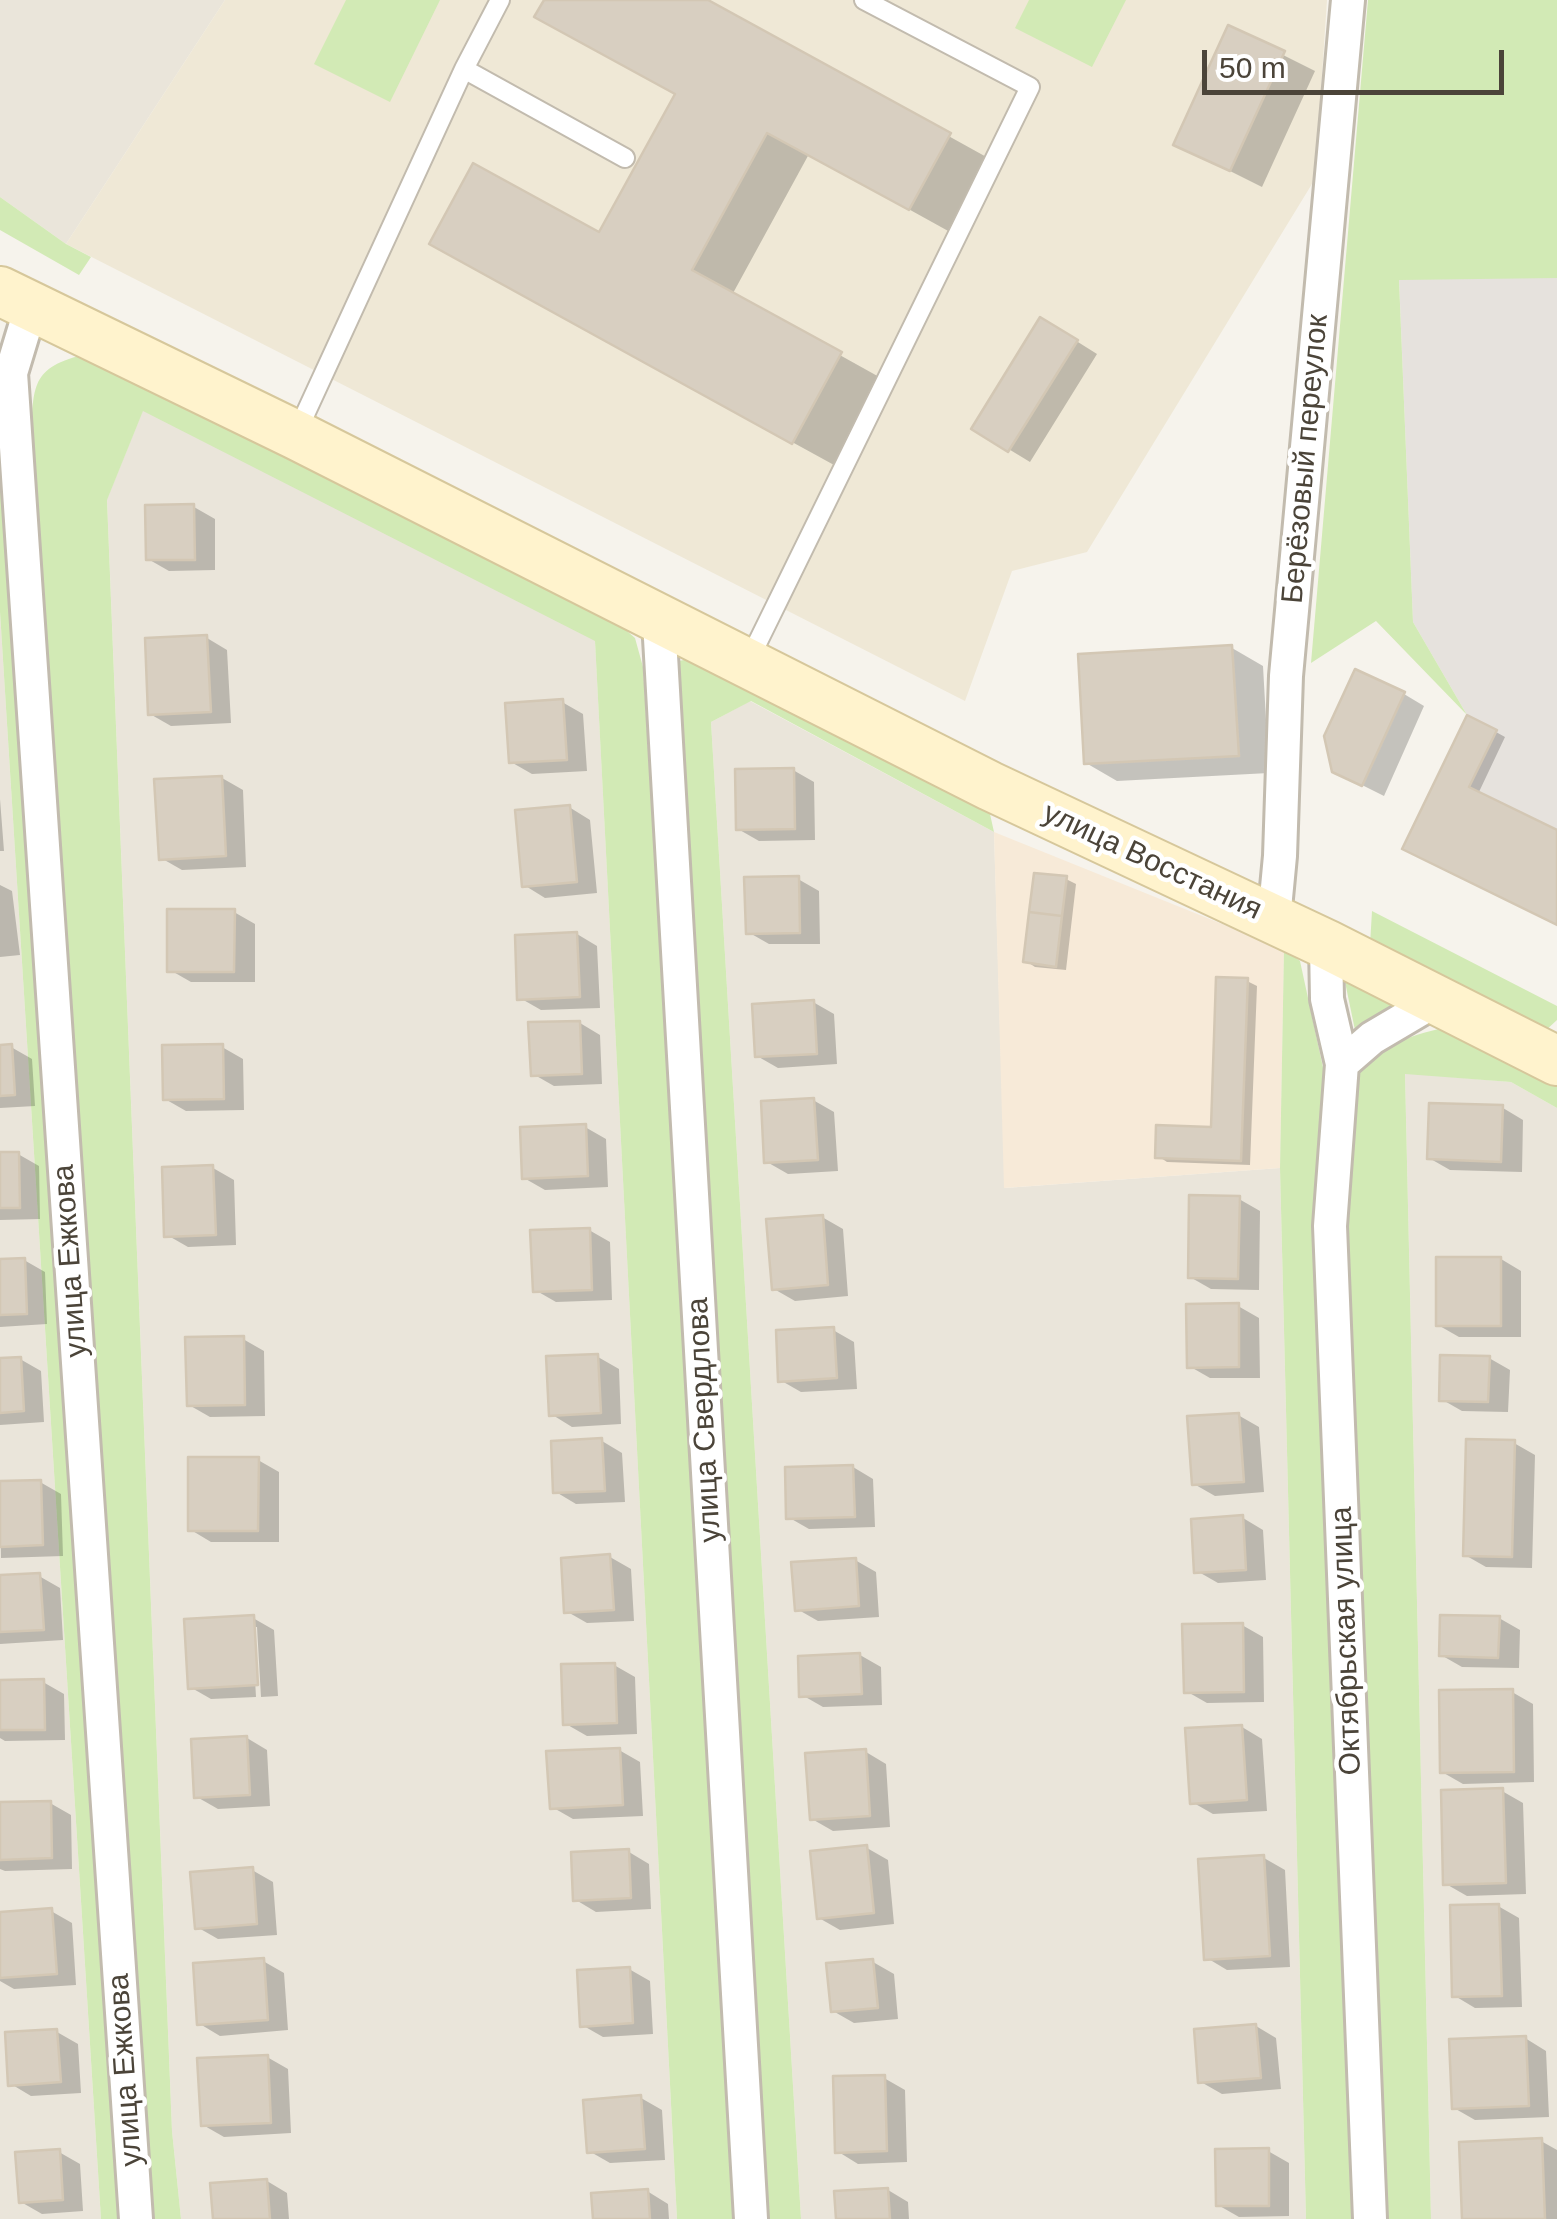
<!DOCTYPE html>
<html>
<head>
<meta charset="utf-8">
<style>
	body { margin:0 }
	#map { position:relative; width:1557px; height:2219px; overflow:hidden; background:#f6f3ec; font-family:Arial,sans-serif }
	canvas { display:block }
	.scale { position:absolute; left:1202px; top:50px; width:302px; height:45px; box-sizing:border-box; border:5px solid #4b4439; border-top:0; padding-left:12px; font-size:30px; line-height:35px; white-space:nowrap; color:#4b4439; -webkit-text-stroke:8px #fff; paint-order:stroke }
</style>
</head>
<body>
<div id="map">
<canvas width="1557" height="2219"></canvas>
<div class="scale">50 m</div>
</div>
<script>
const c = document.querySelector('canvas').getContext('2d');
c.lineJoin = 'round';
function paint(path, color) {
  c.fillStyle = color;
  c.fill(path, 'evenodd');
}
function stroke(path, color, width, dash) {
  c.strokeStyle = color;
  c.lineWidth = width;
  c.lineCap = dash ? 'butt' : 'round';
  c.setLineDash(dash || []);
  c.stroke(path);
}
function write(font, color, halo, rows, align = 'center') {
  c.font = font + ' Arial,sans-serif';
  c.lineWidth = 9;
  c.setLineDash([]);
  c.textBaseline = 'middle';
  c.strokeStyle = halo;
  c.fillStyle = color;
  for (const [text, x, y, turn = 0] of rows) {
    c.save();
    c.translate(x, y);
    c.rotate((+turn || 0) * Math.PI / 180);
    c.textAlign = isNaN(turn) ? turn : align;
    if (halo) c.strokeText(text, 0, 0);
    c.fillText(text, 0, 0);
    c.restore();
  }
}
const residential = new Path2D(`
	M0,0H225L66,244L0,197Z
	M143,410L595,640L677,2219H181L172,2131L107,499Z
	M0,612L101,2219H0Z
	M750,701L994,832L1005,1188L1280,1168L1306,2219H801L711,722Z
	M1405,1073L1511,1082L1557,1108V2219H1431Z`);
const commercial = new Path2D(`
	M994,832L1284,949L1280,1168L1004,1188Z`);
const industrial = new Path2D(`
	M1557,277V925L1402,849L1467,715L1413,622L1399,279Z`);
const education = new Path2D(`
	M225,0H1327L1315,179L1087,552L1012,571L965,701L66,244Z`);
const green = new Path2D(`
	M346,0H440L390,102L314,64Z
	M1029,0H1126L1092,67L1015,28Z
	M1368,0H1557V278L1399,280L1413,622L1467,715L1376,621L1311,663Z
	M0,197L66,244L91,257L79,275L0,230Z
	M0,348H6L125,2219H101L0,612Z
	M83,355L619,624L635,638L643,667L738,2219H677L595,641L143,411L107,500L172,2131L181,2219H150L30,441C35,391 27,368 83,355Z
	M696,658L988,805L994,832L751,701L711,722L801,2219H763L670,675L678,661Z
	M1372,911L1557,1006V1020L1544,1032L1370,945Z
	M1284,949L1300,961L1324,1072L1319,1228L1360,2219H1306L1280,1168Z
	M1344,977L1399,1002L1356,1035Z
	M1452,1027L1557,1082V1108L1511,1082L1405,1074L1431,2219H1383L1345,1227L1354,1077C1381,1047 1413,1032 1452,1027Z`);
const shadow = new Path2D(`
	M547,0H703L990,159L950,232L809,154L732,295L881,378L834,465L473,267L600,235L678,94Z
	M1229,28L1315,71L1262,187L1176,144Z
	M1062,332L1097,354L1030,462L974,428Z
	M194,507L215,519V570L169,571L148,559Z
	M207,638L227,650L231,723L171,726L150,714Z
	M1232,648L1263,666L1269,773L1117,781L1086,763Z
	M1404,694L1424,706L1384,796L1334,771Z
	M562,702L583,714L587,771L532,774L511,762Z
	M1496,732L1505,737L1478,794L1557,833V922L1415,853Z
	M793,770L814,782L815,840L759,841L738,829Z
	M222,778L243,790L246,867L182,870L161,858Z
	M0,799L4,851H0Z
	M569,807L590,820L597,893L545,898L524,885Z
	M798,879L819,891L820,944H769L748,932Z
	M1066,879L1076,884L1066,970L1035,967L1026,961Z
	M0,885L12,891L20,955L0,957Z
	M234,912L255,924V982H191L170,970Z
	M577,934L597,946L600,1008L541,1010L520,998Z
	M1247,981L1257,986L1250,1165L1167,1162L1158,1156L1214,1130Z
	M813,1002L834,1014L837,1064L778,1068L757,1056Z
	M580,1023L600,1035L602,1084L554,1086L533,1074Z
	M0,1047H11L32,1059L35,1106L0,1108Z
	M222,1047L243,1059L244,1110L186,1111L165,1099Z
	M813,1100L834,1112L838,1171L788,1174L767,1162Z
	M1503,1108L1523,1120L1522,1172L1450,1170L1429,1158Z
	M585,1127L606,1139L608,1187L545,1190L524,1178Z
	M18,1154L39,1166L40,1219L0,1220V1155Z
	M213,1168L234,1180L236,1245L188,1247L167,1235Z
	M1239,1199L1260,1211L1259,1290L1211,1289L1190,1277Z
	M822,1217L843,1229L848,1296L795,1301L774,1289Z
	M589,1230L610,1242L612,1300L556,1302L535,1290Z
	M1501,1259L1521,1271V1337H1459L1438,1325Z
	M24,1260L45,1272L47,1324L0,1327V1262Z
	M1238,1306L1259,1318L1260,1378H1210L1189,1366Z
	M833,1330L854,1342L857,1389L801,1392L780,1380Z
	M243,1339L264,1351L265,1416L210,1417L189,1405Z
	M598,1357L619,1369L621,1424L572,1427L551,1414Z
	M1489,1358L1510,1370L1508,1412L1462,1411L1441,1399Z
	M20,1359L41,1371L44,1422L0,1425V1361Z
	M1238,1415L1259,1427L1264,1492L1215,1496L1194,1484Z
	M602,1441L622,1453L625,1502L576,1504L556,1492Z
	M1514,1443L1535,1455L1532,1568L1486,1567L1465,1555Z
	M258,1460L279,1472V1542H211L191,1530Z
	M853,1467L873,1479L875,1527L809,1529L788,1517Z
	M40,1482L61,1494L63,1556L1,1558L0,1484Z
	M1243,1518L1263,1530L1266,1580L1218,1583L1197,1571Z
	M610,1557L631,1569L634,1621L587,1623L566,1611Z
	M855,1560L876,1572L879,1617L818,1621L797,1609Z
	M39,1576L60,1588L63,1640L0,1644V1578Z
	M253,1618L274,1630L278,1696L261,1697L257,1627H252L256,1697L211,1699L190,1687Z
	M1499,1618L1520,1630L1519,1668L1462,1667L1441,1655Z
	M1242,1625L1263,1637L1264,1702L1207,1703L1186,1691Z
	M860,1655L881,1667L882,1705L823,1707L802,1695Z
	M614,1665L635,1677L637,1734L587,1736L566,1724Z
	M0,1682H43L64,1694L65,1740L5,1741L0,1738Z
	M1512,1692L1533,1704L1534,1782L1463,1784L1442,1772Z
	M1242,1727L1262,1739L1267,1811L1213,1814L1192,1802Z
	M247,1738L267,1750L270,1806L218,1809L197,1797Z
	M619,1750L640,1762L643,1816L573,1819L552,1807Z
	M866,1752L886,1764L890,1827L833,1831L812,1819Z
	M1502,1791L1523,1803L1526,1894L1467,1896L1446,1884Z
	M50,1803L71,1815L72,1869L5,1871L0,1869V1805Z
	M867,1848L888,1860L894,1924L840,1930L819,1918Z
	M629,1852L649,1864L651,1909L596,1912L576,1900Z
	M1264,1858L1285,1870L1290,1967L1227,1970L1207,1958Z
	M252,1870L273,1882L277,1935L218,1939L197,1927Z
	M1498,1906L1519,1918L1522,2007L1475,2008L1455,1996Z
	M51,1911L72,1923L76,1985L14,1989L0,1981V1914Z
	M263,1961L284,1973L288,2030L220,2036L200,2024Z
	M873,1962L894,1974L898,2019L854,2023L833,2011Z
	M629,1969L650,1981L653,2034L603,2037L582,2025Z
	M1256,2026L1276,2038L1281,2089L1222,2094L1201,2082Z
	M57,2032L78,2044L81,2093L31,2096L11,2084Z
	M1525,2038L1546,2051L1549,2117L1475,2120L1454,2108Z
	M267,2057L288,2069L291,2133L224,2137L203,2125Z
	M884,2078L905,2090L907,2162L858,2164L837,2151Z
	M641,2098L662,2110L665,2160L610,2163L589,2151Z
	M1541,2141L1557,2150V2219H1465Z
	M1268,2151L1289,2163V2216L1239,2217L1218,2205Z
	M59,2152L80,2164L83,2211L42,2214L21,2202Z
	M267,2181L287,2193L289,2219H216Z
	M888,2190L908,2202L909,2219H839Z
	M647,2191L668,2204L669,2219H596Z`);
const building = new Path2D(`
	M544,0H708L951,133L909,210L767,133L692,270L842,352L792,444L429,244L473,163L599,232L675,94L534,17Z
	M1228,25L1285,51L1230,171L1173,145Z
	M1040,317L1078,340L1008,452L971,429Z
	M194,504L195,560H146L145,505Z
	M207,635L211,712L148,715L145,638Z
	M1232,645L1239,756L1084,764L1078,654Z
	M1355,669L1405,692L1362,786L1332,772L1324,736Z
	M563,699L567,760L509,763L505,703Z
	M1467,715L1497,730L1469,787L1557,830V925L1402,849Z
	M794,768L795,829L736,830L735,769Z
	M222,776L226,856L159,860L154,779Z
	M570,805L577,882L522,887L515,810Z
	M1034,873L1067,876L1062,916L1029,912Z
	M799,876L800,933L746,934L744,877Z
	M167,909H235L234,972H167Z
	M1029,912L1062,916L1056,967L1023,962Z
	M577,932L580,997L517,1000L515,935Z
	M1216,977L1248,978L1241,1161L1155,1158L1156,1125L1211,1127Z
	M814,1000L817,1054L755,1057L752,1004Z
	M580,1021L582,1074L531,1076L528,1022Z
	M12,1044L15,1095L0,1096V1045Z
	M223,1044L224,1099L163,1100L162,1045Z
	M814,1098L818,1160L764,1163L761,1101Z
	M1429,1103L1503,1105L1501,1162L1427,1159Z
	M586,1124L588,1176L522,1179L520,1127Z
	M0,1152H19L20,1208H0Z
	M213,1165L216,1235L164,1237L162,1167Z
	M1189,1195L1240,1196L1238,1279L1188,1278Z
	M823,1215L828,1285L772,1290L766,1219Z
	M590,1228L592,1290L533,1292L530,1230Z
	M1436,1257H1501V1326H1436Z
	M25,1258L27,1314L0,1315V1259Z
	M1239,1303V1367L1187,1368L1186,1304Z
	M834,1327L837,1378L778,1382L776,1330Z
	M244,1336L245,1405L187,1406L185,1337Z
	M598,1354L601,1413L549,1416L546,1356Z
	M1440,1355L1490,1356L1488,1402L1439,1401Z
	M21,1357L24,1411L0,1413V1358Z
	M1239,1413L1244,1482L1192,1485L1187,1416Z
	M602,1438L605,1491L553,1493L551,1441Z
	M1466,1439L1515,1440L1512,1557L1463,1556Z
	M188,1457H259L258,1531H188Z
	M853,1465L855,1517L786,1519L785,1467Z
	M41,1480L43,1545L0,1547V1481Z
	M1243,1515L1246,1570L1194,1573L1191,1519Z
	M610,1554L614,1610L564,1613L561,1558Z
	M856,1558L859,1606L795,1611L791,1562Z
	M40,1573L44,1630L0,1632V1575Z
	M254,1615L258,1685L188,1689L184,1619Z
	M1440,1615L1500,1616L1498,1658L1439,1656Z
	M1243,1623L1244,1692L1184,1693L1182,1624Z
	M860,1653L862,1694L799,1697L798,1656Z
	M615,1663L617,1723L563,1725L561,1664Z
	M44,1679L45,1730H0V1680Z
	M1513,1689L1514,1772L1440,1773L1439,1690Z
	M1242,1725L1247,1800L1190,1804L1185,1728Z
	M247,1736L250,1795L194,1798L191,1739Z
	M620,1748L623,1805L550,1809L546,1751Z
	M866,1749L870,1816L810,1820L805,1753Z
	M1503,1788L1506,1883L1443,1885L1441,1790Z
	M51,1801L52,1858L0,1860V1802Z
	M867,1845L874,1913L817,1919L810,1851Z
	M629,1849L631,1898L573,1901L571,1852Z
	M1264,1855L1270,1956L1204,1960L1198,1859Z
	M253,1867L257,1924L195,1929L190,1872Z
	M1499,1904L1502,1996L1452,1997L1450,1905Z
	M52,1908L57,1974L0,1978V1912Z
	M264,1958L268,2020L197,2025L193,1963Z
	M873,1959L878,2008L831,2012L826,1963Z
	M630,1967L633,2023L580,2027L577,1970Z
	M1256,2024L1261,2078L1198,2083L1194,2029Z
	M57,2029L61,2082L8,2086L5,2032Z
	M1526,2036L1529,2106L1452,2109L1449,2039Z
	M268,2055L271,2123L201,2126L197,2058Z
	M885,2075L887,2151L835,2153L833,2076Z
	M641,2095L645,2149L587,2153L583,2100Z
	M1542,2138L1545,2219H1462L1459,2142Z
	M1269,2148V2206H1216L1215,2149Z
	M60,2149L63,2200L19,2203L15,2152Z
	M267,2179L270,2219H213L210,2183Z
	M888,2188L890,2219H836L834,2191Z
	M648,2189L650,2219H593L591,2193Z`);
const lane = new Path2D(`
	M464,69L625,158
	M296,434L464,69L500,0
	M748,662L1030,87L864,0`);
const street = new Path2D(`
	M31,307L11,373L136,2219
	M659,621L751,2219
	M1274,919L1280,856L1286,676L1348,0
	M1326,944L1327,999L1342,1064
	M1370,2219L1330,1226L1342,1064L1372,1038L1438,999`);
const secondary = new Path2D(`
	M0,291L296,435L990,786L1326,944L1557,1061`);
const streetNames = [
	["Берёзовый переулок",1306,459,-85],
	["улица Восстания",1152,862,25],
	["улица Ежкова",71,1261,-94],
	["улица Свердлова",705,1420,-93],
	["Октябрьская улица",1347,1641,-92],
	["улица Ежкова",126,2070,-94]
];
paint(residential, '#eae5da');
paint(commercial, '#f7ead8');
paint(industrial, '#e6e2dd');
paint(education, '#efe8d6');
paint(green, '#d2eab5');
paint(shadow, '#0003');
paint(building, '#d8cfc1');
stroke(building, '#d3c7b4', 2.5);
stroke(lane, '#c2bbae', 22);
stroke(street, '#c2bbae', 38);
stroke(secondary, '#d6c79b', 52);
stroke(lane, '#fff', 18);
stroke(street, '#fff', 32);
stroke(secondary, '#fff3cd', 48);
write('30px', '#4b4439', '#fff', streetNames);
</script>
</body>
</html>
